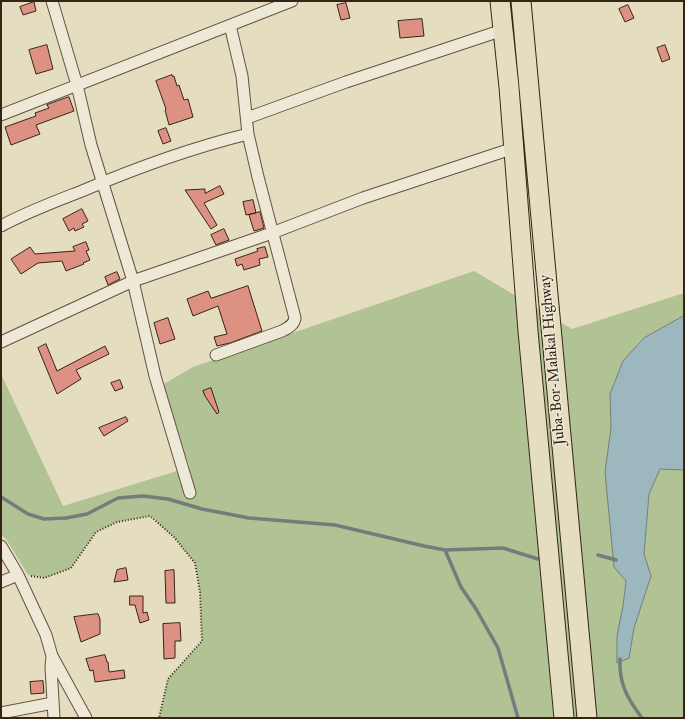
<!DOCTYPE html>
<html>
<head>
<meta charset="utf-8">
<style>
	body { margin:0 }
	#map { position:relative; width:685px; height:719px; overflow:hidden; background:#e5ddc0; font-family:"IM FELL Great Primer",serif }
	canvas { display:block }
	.frame { position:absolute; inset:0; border:2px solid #362417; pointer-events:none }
</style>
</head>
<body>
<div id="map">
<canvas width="685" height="719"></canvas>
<div class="frame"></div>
</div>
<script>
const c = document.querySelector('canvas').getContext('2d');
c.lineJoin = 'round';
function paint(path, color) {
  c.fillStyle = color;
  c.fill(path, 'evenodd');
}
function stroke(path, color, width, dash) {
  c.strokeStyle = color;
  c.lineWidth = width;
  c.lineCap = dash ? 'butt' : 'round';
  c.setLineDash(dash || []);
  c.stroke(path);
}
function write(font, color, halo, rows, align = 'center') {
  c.font = font + ' "IM FELL Great Primer",serif';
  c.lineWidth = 3;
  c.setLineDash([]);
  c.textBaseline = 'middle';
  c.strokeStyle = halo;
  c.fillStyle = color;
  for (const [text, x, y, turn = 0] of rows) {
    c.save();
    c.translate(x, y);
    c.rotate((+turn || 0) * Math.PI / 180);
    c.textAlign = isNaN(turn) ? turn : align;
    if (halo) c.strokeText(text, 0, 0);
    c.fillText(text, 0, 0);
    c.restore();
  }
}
const green = new Path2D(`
	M474,271L572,329L684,293V316L644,338L623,361L610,394L611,428L626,581L623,606L629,658L634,628L651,577L644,554L649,494L660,469L684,470V718H159L168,679L202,641L200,592L195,563L174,537L150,516L117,522L96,532L71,568L44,578L28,575L6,539L1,535V374L63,506L190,467L157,388L193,367Z`);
const water = new Path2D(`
	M684,316V470L660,469L649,494L644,554L651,576L634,628L629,658L617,663V636L623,606L626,581L614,567L605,472L611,428L610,394L623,361L644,338Z`);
const stream = new Path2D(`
	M1,497L28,514L44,519L66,518L87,514L118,498L143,496L168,499L202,509L249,518L335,525L424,546L445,550L503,548L538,559
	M445,550L461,587L476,609L498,648L518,718
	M598,555L616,560
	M620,659C619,684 627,698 642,718`);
const building = new Path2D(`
	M34,2L36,11L23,15L20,7Z
	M346,3L350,18L341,20L337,5Z
	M628,5L634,18L625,22L619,9Z
	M422,19L424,36L400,38L398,21Z
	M47,45L53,69L36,74L29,50Z
	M665,45L670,59L662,62L657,48Z
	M172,75V76H174L177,86L179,85L184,100L188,99L193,117L169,125L165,110L166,109L156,81Z
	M69,97L74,111L36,125L40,134L11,145L5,127L36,116L35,113L49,108L47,105Z
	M166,128L171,141L163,144L158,131Z
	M220,186L224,194L204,203L217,225L211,229L185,190L205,189V193Z
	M253,200L256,213L246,215L243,202Z
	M82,209L88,221L82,224L84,227L75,231L74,228L69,231L63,219Z
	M260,212L264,228L254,231L249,215Z
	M224,229L229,240L216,245L211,235Z
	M86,242L89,250L86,251L90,260L83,263L84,264L66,271L62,261L38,263L21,274L11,259L30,247L35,254L75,251L73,247Z
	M265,247L268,257L259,259L260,265L244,270L242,264L237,266L235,259L258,251L257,249Z
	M117,272L120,279L108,285L105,277Z
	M248,286L262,331L230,343L217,346L214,337L227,334L218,306L193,316L187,299L208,291L211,298Z
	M168,318L175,339L160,344L154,323Z
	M46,344L57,371L105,346L109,354L76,370L81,379L57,394L38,348Z
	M120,380L123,388L115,391L111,383Z
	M211,388L219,412L217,414L205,396L203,391Z
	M126,417L128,421L104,436L99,428Z
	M126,568L128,580L114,582L117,570Z
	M174,570L175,603H166L165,571Z
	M130,596H143V613L147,612L149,620L140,623L135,605H130Z
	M98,614L100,619V634L81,642L74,617Z
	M180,623L181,641H175V658L164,659L163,624Z
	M105,655L107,662H108L109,672L124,670L125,678L95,682L93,670L90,671L86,659Z
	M43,681L44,693L31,694L30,682Z`);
const path = new Path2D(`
	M31,576L44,578L71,568L96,532L117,522L150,516L174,537L195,563L200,592L202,641L168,679L159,718`);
const minor = new Path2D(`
	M52,1L77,85L91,145L133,281L155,376L190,493
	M1,115L292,1
	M247,118L346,82L503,30
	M1,226C27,212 54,202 82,191C136,168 191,148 248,134
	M1,342L133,281L272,233L363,198L514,148
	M216,355L282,331C288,328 294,325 295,318L258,177L248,134L242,76L230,25
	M1,546L18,575L46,635L52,656L51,667L54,718
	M1,582L18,575
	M52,656L86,718
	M1,713L53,703`);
const trunk = new Path2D(`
	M500,1L509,87L528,331L564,718
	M521,1L587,718`);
const streetNames = [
	["Juba-Bor-Malakal Highway",553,360,-95]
];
paint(green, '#b1c295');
paint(water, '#9cb8be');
stroke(water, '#737d7b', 1);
stroke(stream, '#737d7b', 3.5);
paint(building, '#dd9182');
stroke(building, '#362417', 1);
stroke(minor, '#625241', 13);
stroke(trunk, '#362417', 21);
stroke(path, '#362417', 2, [1, 2]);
stroke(minor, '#eee9d6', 11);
stroke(trunk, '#e5ddc0', 19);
write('15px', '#362417', '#eee9d6', streetNames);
</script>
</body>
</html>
